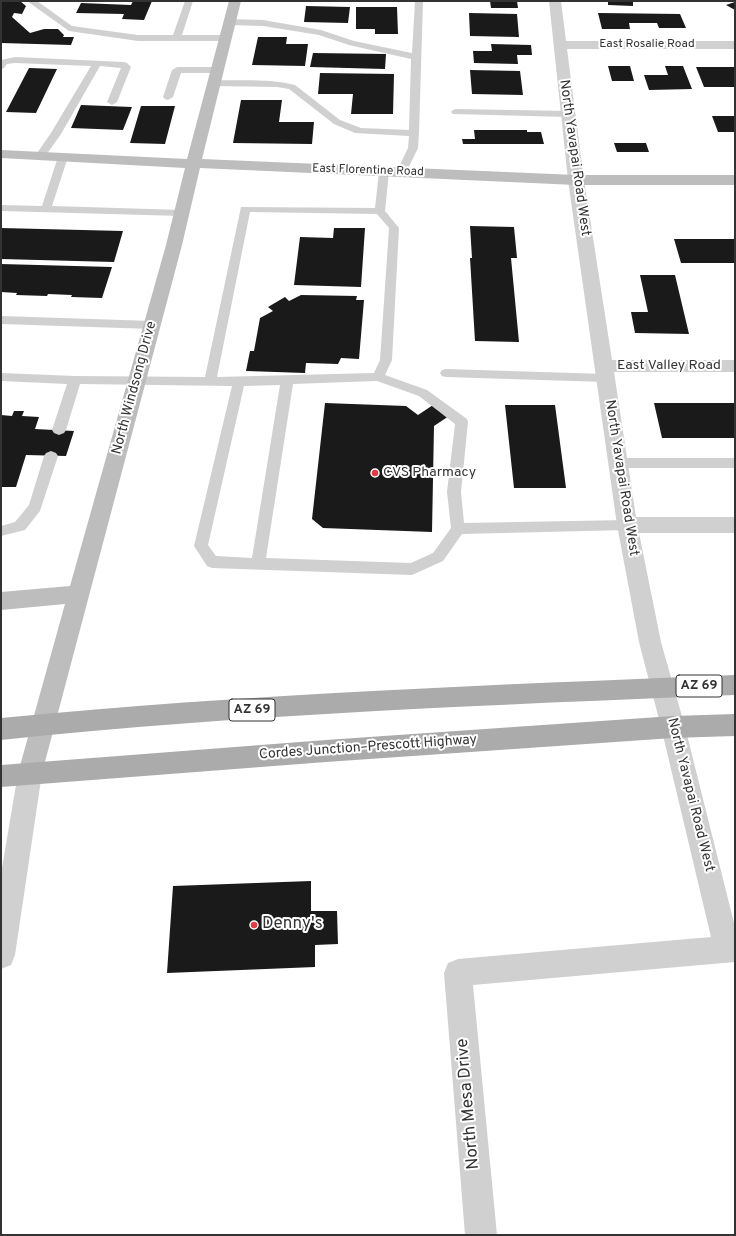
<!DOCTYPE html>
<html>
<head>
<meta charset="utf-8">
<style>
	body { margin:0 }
	#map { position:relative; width:736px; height:1236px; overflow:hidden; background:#fff; font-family:Overpass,sans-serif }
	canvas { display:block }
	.frame { position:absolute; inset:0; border:2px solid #333; pointer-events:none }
</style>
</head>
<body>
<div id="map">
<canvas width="736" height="1236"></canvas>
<div class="frame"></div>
</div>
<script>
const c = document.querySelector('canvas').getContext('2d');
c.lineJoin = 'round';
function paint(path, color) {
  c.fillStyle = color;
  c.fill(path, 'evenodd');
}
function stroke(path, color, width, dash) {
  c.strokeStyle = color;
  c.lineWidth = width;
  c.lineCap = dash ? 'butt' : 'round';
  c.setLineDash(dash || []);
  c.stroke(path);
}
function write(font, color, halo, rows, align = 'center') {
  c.font = font + ' Overpass,sans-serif';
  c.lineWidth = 4;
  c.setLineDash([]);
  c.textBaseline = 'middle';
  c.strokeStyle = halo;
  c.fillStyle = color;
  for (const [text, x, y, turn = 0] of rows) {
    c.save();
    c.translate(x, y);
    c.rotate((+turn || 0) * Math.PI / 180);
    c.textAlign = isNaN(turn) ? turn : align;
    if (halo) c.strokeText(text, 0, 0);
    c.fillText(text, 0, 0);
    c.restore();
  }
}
const building = new Path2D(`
	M1,1H20L26,6L22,14L14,13L12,17L30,33L44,29H58L64,35L63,37H74L71,45L1,43Z
	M133,1H152L144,20L122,19L124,14L76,13L81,3L131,5Z
	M490,1H517L518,8H491Z
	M608,1H633V6L608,5Z
	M735,2V10L726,5Z
	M306,6L350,7L348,23L304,22Z
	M356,7H397L398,34H375V29H356Z
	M469,13L517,14L519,37L470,36Z
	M598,13L680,14L686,28H659L657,23H629L630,29H602Z
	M258,37H287L286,44H308L305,66L252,65Z
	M491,44L531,45L532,55H517L518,64L474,63L473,51H492Z
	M313,53L386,54L385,69L310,67Z
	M608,66H630L634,81H612Z
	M665,66H683L692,89L649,90L644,75H668Z
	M696,67H735V87H704Z
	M29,68L57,69L36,113L6,112Z
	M470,70L520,71L523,95L472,94Z
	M320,73L394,74L393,114H351L353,94H318Z
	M241,100H282L279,122H314L312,144L233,143Z
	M81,105L132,107L123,130L71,128Z
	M141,106H175L165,144L130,143Z
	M712,116H735V132H718Z
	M474,130H527V132H541L544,144H463L462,139H475Z
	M614,143H646L649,152H617Z
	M470,226L514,227L517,258H511L519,342L475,341L470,258H472Z
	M1,228L123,231L114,262L1,259Z
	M334,228H365L361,287L294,285L300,237L333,238Z
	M674,239H735V263H681Z
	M1,264L112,267L102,298L71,297L72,295L48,294L47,296L16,295L17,293L1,292Z
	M640,275H675L689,334L635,333L631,312H648Z
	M301,295L357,296L356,300H364L359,359L341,358L338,364L306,363L305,373L246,371L250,351H254L260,318L273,311L268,307L285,297L289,301Z
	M325,403L406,406L418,415L433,405L449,416L434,426L432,532L323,528L312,519Z
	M654,403H735V438H662Z
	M505,405H555L566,488H514Z
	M14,411H24L22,416L39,417L35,429L74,431L66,456L26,455L16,487H1V415L12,416Z
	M311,881V911H337L338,944L315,945V967L167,973L173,886Z`);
const lane = new Path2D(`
	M27,1H37L72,26L138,35H173L185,1H193L182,35H225L229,38L225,41H138L69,31Z
	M415,1H423L419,133L418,148L405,175L401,176L396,173L408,148L409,136L355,133L334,124L289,89L277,87L213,86L208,83L213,80C240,81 269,78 295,85L340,120L361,128L409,130L411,59L349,45L319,35L263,26L229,25L225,22L229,19L263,20L321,30L354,41L412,53Z
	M15,57L124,62L127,63L131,67L117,102L112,105L107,102L121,68L100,66L61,134L44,158L40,159L35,156L51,133L91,66L15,63L7,64L4,68L1,69V60Z
	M177,67H216L221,70L216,73H181L173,97L168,100L165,99L163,97L172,70Z
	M456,109L568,111L573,114L568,117L453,114L451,112L453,110Z
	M63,154L68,157L52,206L182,210L187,213L182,216L1,211V205L42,206L58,157Z
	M384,169L389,172L385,211L399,228L392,360L385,375L427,390L467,419L468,422L461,492L464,523L627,520L632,521L634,525L632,529L627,530L462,534L443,561L412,575L212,568L207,566L194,546L232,386L80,384L66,430L64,433L59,435L54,433L52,430L67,384L1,381V373L75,376L205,377L241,207L375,208L379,172ZM250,212L377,214L389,228L380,360L374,373L217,377ZM377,381L419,396L455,424L447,492L451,528L433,553L411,563L266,558L293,384ZM280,385L252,558L216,556L208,545L244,386Z
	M1,316L152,321L156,322L158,325L156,328L152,329L1,324Z
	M446,369L605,374L609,375L611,378L609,381L605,382L446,377L442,376L440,373L442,370Z
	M51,451L56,453L58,456L40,511L25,530L1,536V526L15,522L29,505L44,456L46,453Z
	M618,458H735V468H618L613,467L611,463L613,459Z`);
const street = new Path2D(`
	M549,1H561L566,41H735V49H567L584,180L612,360H735V372H614L636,517H735V533H639L661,642L685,727L735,927V962L473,985L497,1235H465L444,973L448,963L458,959L711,937L661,727L639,642L617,525L568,180Z
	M30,762L39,765L42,773L15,955L11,965L1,969V874L18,773L21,765Z`);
const secondary = new Path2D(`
	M229,1H241L202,159L576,175H735V185H576L200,168L182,245L42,773L39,781L30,784L21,781L18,773L65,604L1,610V592L70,586L166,245L185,168L1,158V150L187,159Z`);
const primary = new Path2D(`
	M735,675V695C490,705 245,714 1,740V718C245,694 490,685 735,675Z
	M735,714V736L673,738L326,762L1,787V765L326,740L673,716Z`);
const markers = [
	[375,473,4,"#e63946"],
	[254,925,4,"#e63946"]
];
const farStreetnames = [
	["East Rosalie Road",647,45],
	["East Florentine Road",368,171,2]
];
const shields = [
	[699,686,46],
	[252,710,46]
];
const shieldNames = [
	["AZ 69",699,686],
	["AZ 69",252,710]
];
const streetNames = [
	["North Yavapai Road West",574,158,82],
	["East Valley Road",669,366],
	["North Windsong Drive",135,388,-75],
	["North Yavapai Road West",621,478,81],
	["Cordes Junction–Prescott Highway",368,748,-4],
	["North Yavapai Road West",690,795,76]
];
const poiNames = [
	["CVS Pharmacy",383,473]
];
const nearPoinames = [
	["Denny's",262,925]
];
const nearStreetnames = [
	["North Mesa Drive",469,1104,-95]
];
paint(building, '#1a1a1a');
paint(lane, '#d0d0d0');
paint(street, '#d0d0d0');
paint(secondary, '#bdbdbd');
paint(primary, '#ababab');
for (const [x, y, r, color] of markers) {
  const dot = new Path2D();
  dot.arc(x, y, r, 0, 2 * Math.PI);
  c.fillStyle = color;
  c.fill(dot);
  stroke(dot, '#fff', 1.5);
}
write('12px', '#333', '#fff', farStreetnames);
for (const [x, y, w] of shields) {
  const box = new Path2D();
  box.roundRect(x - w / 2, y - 11, w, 22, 3);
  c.fillStyle = '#fff';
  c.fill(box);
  stroke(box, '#333', 1);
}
write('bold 13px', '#333', null, shieldNames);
write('14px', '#333', '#fff', streetNames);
write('14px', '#333', '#fff', poiNames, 'left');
write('17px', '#333', '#fff', nearPoinames, 'left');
write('17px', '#333', '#fff', nearStreetnames);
</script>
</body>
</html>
